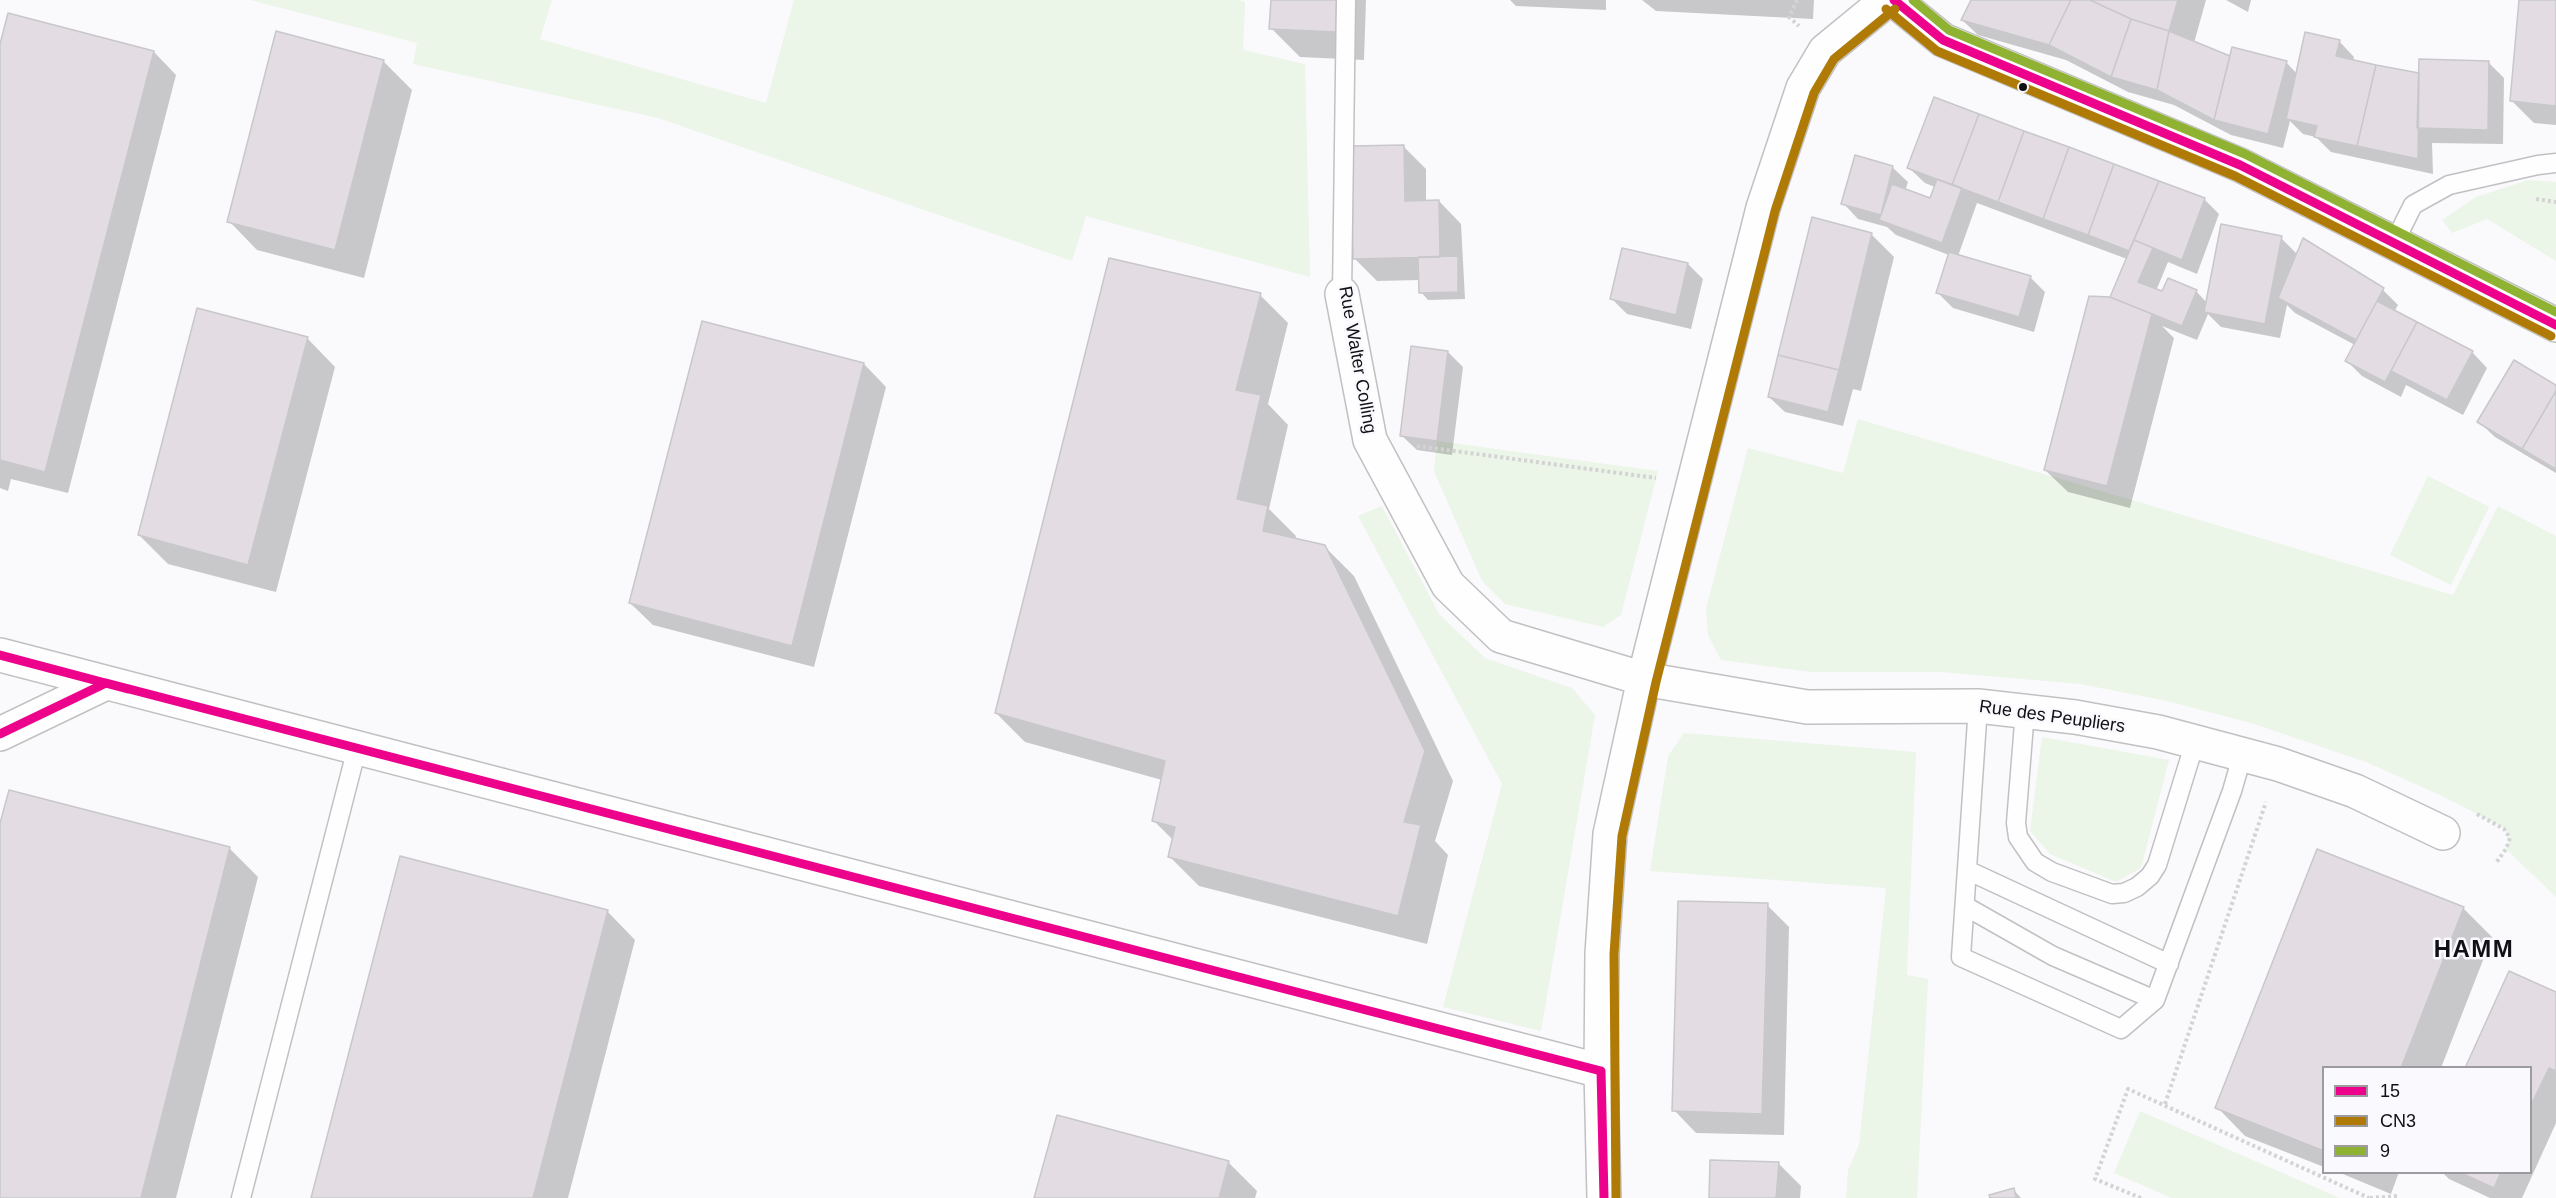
<!DOCTYPE html>
<html>
<head>
<meta charset="utf-8">
<style>
  body { margin:0 }
  #map { position:relative; width:2556px; height:1198px; overflow:hidden; background:#fafafd; font-family:Arial,sans-serif }
  canvas { display:block }
  .legend { position:absolute; left:2322px; top:1066px; width:210px; height:108px; box-sizing:border-box; background:#f9f9fe; border:2px solid #9c9ca0; margin:0; padding:8px 10px; list-style:none; font-size:18px; color:#111114 }
  .legend li { display:flex; align-items:center; gap:12px; height:30px }
  .legend b { width:30px; border:2px solid #9c9ca0 }
</style>
</head>
<body>
<div id="map">
<canvas width="2556" height="1198"></canvas>
<ul class="legend">
<li><b style="height:8px;background:#ed028c"></b>15</li>
<li><b style="height:8px;background:#af7b06"></b>CN3</li>
<li><b style="height:8px;background:#90b233"></b>9</li>
</ul>
</div>
<script>
const c = document.querySelector('canvas').getContext('2d');
c.lineJoin = 'round';
function paint(path, color) { c.fillStyle = color; c.fill(path, 'evenodd'); }
const shape = rows => new Path2D(rows.map(r => 'M' + r).join(''));
function strokePath(path, color, width, dash) { c.strokeStyle = color; c.lineWidth = width; c.lineCap = dash ? 'butt' : 'round'; c.setLineDash(dash || []); c.stroke(path); }
function write(font, color, halo, rows, align = 'center') {
  c.font = font + ' Arial,sans-serif'; c.lineWidth = 5; c.setLineDash([]); c.textBaseline = 'middle'; c.strokeStyle = halo; c.fillStyle = color; for (const [text, x, y, turn = 0] of rows) {
    c.save(); c.translate(x, y); c.rotate((+turn || 0) * Math.PI / 180); c.textAlign = isNaN(turn) ? turn : align; if (halo) c.strokeText(text, 0, 0); c.fillText(text, 0, 0); c.restore();
  }
}
const green = shape([
  [250,0,552,0,540,39,766,103,794,0,1239,0,1245,2,1243,50,1305,64,1310,277,1086,216,1072,261,658,118,413,64,417,43],
  [2528,180,2556,182,2556,261,2487,219,2452,233,2442,220,2476,197],
  [1858,419,2453,595,2498,506,2556,536,2556,897,2506,849,2510,838,2504,828,2440,795,2366,762,2251,723,2167,701,2080,684,1941,672,1811,672,1721,660,1708,635,1706,609,1748,448,1843,473],
  [1437,441,1658,471,1621,615,1603,627,1505,604,1482,581,1434,471],
  [2428,476,2489,507,2451,585,2390,555],
  [1382,506,1439,614,1485,658,1572,688,1595,715,1541,1031,1443,1007,1502,784,1358,516],
  [1684,733,1916,752,1907,975,1928,979,1917,1198,1846,1198,1848,1170,1859,1145,1886,888,1650,871,1668,756],
  [2042,737,2169,760,2141,868,2116,882,2050,854,2030,831],
  [2140,1111,2340,1198,2172,1198,2114,1173]
]);
const shadow = shape([
  [1272,0,1366,0,1364,60,1300,57,1271,28],
  [1510,0,1606,0,1606,10,1516,6],
  [1642,0,1814,0,1813,19,1656,11],
  [1972,0,2206,0,2194,43,2231,58,2286,62,2297,74,2339,41,2354,57,2353,61,2420,75,2488,62,2504,78,2503,144,2432,143,2433,174,2331,152,2316,137,2303,134,2290,121,2283,148,2231,135,2174,105,2128,92,2066,60,1978,35,1962,20],
  [2226,0,2251,0,2248,12],
  [2521,0,2556,0,2556,125,2534,123,2512,101],
  [0,50,154,52,176,75,68,493,11,479,8,491,0,488],
  [383,61,412,90,364,278,257,250,229,221],
  [1935,99,2204,199,2219,214,2197,274,2168,262,2156,291,2163,293,2196,291,2207,303,2281,238,2298,255,2383,290,2398,305,2394,312,2472,352,2487,368,2463,415,2406,385,2401,397,2362,376,2347,361,2355,345,2295,313,2287,305,2280,338,2221,327,2208,314,2197,340,2162,326,2174,338,2130,508,2068,492,2045,470,2116,301,2112,296,2127,259,1977,203,1958,256,2030,277,2045,292,2034,332,1953,308,1938,293,1949,255,1896,235,1887,227,1858,219,1843,203,1892,167,1908,182,1905,191,1931,200,1935,187,1925,183,1909,168],
  [1403,146,1426,169,1426,202,1439,201,1461,224,1465,299,1428,300,1421,292,1420,280,1377,281,1354,258],
  [1871,234,1894,257,1861,391,1853,389,1843,426,1785,412,1769,397],
  [1688,264,1703,279,1691,329,1627,314,1612,299],
  [1260,295,1288,323,1268,404,1288,425,1269,509,1296,536,1295,540,1325,547,1354,576,1453,781,1435,841,1448,855,1427,944,1199,886,1170,857,1174,841,1153,820,1162,780,1025,742,996,713],
  [307,338,335,367,276,592,168,564,139,535],
  [1448,352,1463,367,1452,455,1417,450,1401,435],
  [864,364,886,387,814,667,653,625,630,603],
  [2556,386,2556,473,2495,437,2479,422],
  [0,829,229,848,258,877,176,1198,0,1198],
  [1767,905,1789,927,1784,1135,1696,1133,1674,1110],
  [2463,908,2492,937,2441,1068,2324,1068,2324,1167,2245,1136,2217,1107],
  [607,911,635,940,568,1198,313,1198],
  [2556,994,2556,1123,2522,1198,2490,1198,2449,1179,2442,1172,2530,1172,2530,1068],
  [1228,1162,1257,1191,1255,1198,1035,1198],
  [1779,1164,1801,1186,1800,1198,1710,1198],
  [2338,1172,2399,1172,2391,1194],
  [2013,1189,2021,1198,1991,1198]
]);
const building = shape([
  [1271,0,1337,0,1336,32,1269,29,1271,0],
  [1971,0,2071,0,2049,45,1961,20,1971,0],
  [2071,0,2090,0,2131,19,2111,77,2049,45,2071,0],
  [2090,0,2178,0,2169,31,2131,19,2090,0],
  [2519,0,2556,0,2556,106,2510,101,2519,0],
  [8,13,154,51,45,472,0,460,0,44,8,13],
  [2131,19,2169,31,2157,90,2111,77,2131,19],
  [276,31,384,60,335,250,227,222,276,31],
  [2169,31,2230,56,2214,120,2157,90,2169,31],
  [2305,32,2340,40,2336,56,2376,65,2357,146,2314,137,2317,126,2286,119,2305,32],
  [2232,47,2287,61,2268,134,2214,120,2232,47],
  [2419,59,2489,61,2488,130,2417,128,2419,59],
  [2376,65,2419,73,2418,159,2357,146,2376,65],
  [1934,97,1979,114,1952,185,1907,168,1934,97],
  [1979,114,2024,131,1998,202,1952,185,1979,114],
  [2024,131,2069,147,2043,219,1998,202,2024,131],
  [1404,145,1405,201,1439,200,1440,257,1353,259,1350,146,1404,145],
  [2069,147,2114,164,2088,235,2043,219,2069,147],
  [1855,155,1893,166,1881,215,1841,204,1855,155],
  [2114,164,2159,181,2129,251,2088,235,2114,164],
  [1937,179,1962,188,1942,243,1879,220,1892,184,1930,198,1937,179],
  [2159,181,2205,198,2182,260,2134,240,2159,181],
  [1812,217,1872,233,1839,370,1778,355,1812,217],
  [2221,224,2282,236,2265,324,2204,312,2221,224],
  [2303,238,2384,288,2356,340,2278,298,2303,238],
  [2134,240,2153,248,2138,282,2162,291,2168,278,2197,290,2182,326,2110,297,2134,240],
  [1622,248,1688,263,1676,315,1610,299,1622,248],
  [1949,252,2031,276,2019,317,1936,293,1949,252],
  [1458,256,1458,292,1419,293,1418,257,1458,256],
  [1109,258,1261,293,1236,390,1261,395,1237,499,1268,506,1263,531,1325,545,1425,751,1404,822,1421,825,1398,916,1168,857,1175,827,1152,821,1165,761,995,713,1109,258],
  [2089,296,2110,297,2152,314,2107,486,2044,470,2089,296],
  [2377,301,2417,322,2385,382,2345,361,2377,301],
  [197,308,308,337,248,565,138,535,197,308],
  [702,321,864,363,792,646,629,603,702,321],
  [2417,322,2473,351,2447,400,2391,371,2417,322],
  [1411,346,1448,351,1437,441,1400,436,1411,346],
  [1778,355,1839,370,1828,412,1768,397,1778,355],
  [2514,360,2556,385,2556,391,2522,449,2477,422,2514,360],
  [2556,391,2556,469,2522,449,2556,391],
  [9,790,230,847,141,1198,0,1198,0,823,9,790],
  [2317,849,2464,907,2401,1068,2324,1068,2324,1151,2215,1108,2317,849],
  [400,856,608,910,533,1198,311,1198,400,856],
  [1678,901,1768,903,1762,1114,1672,1111,1678,901],
  [2509,971,2556,992,2556,1071,2549,1068,2530,1107,2530,1068,2465,1068,2509,971],
  [1057,1115,1229,1161,1219,1198,1034,1198,1057,1115],
  [1710,1160,1779,1162,1776,1198,1709,1198,1710,1160],
  [2459,1172,2501,1172,2494,1188,2459,1172],
  [2014,1188,2016,1198,1990,1198,1989,1195,2014,1188]
]);
const path = shape([
  [1797,0,1789,17,1799,26],
  [2536,199,2556,202],
  [1417,446,1656,478],
  [2477,814,2504,829,2510,838,2506,849,2496,863],
  [2165,1104,2266,802],
  [2141,1198,2095,1179,2128,1089,2369,1198],
  [2370,1198,2398,1196,2398,1198]
]);
const lane = shape([
  [2395,241,2413,205,2449,185,2538,165,2556,163],
  [1342,294,1346,0],
  [1978,706,1961,957,2121,1029,2155,1000,2232,791,2243,753],
  [2025,711,2016,823,2018,837,2035,862,2052,872,2112,894,2124,893,2137,887,2150,876,2157,865,2195,742],
  [1969,871,2169,964],
  [1965,906,2053,956,2155,1000],
  [241,1198,357,748]
]);
const street = shape([
  [1342,294,1370,440,1448,585,1501,636,1644,679,1807,707,1978,706,2075,717,2158,732,2278,764,2355,791,2443,833],
  [0,655,1601,1071],
  [0,734,106,683]
]);
const secondary = shape([
  [1894,0,1943,40,2240,165,2556,325],
  [1604,1198,1601,1071,1602,954,1610,834,1644,679,1763,208,1803,88,1825,51,1887,0]
]);
const bus1 = shape([
  [1894,0,1943,40,2240,165,2556,325],
  [0,655,128,689],
  [0,734,106,683,1601,1071],
  [1601,1071,1604,1198]
]);
const bus2 = shape([
  [1886,9,1937,51,2235,176,2551,336],
  [1616,1198,1614,954,1622,836,1656,682,1775,211,1814,93,1834,59,1895,9]
]);
const bus3 = shape([
  [1913,0,1949,30,2245,154,2556,312]
]);
const markers = [
  [2023,87,5,"#111114"]
];
const streetNames = [
  ["Rue Walter Colling",1357,360,80],
  ["Rue des Peupliers",2052,717,8]
];
const districtNames = [
  ["HAMM",2474,950]
];
paint(green, '#ebf5e8');
paint(shadow, '#0003');
paint(building, '#e3dde3');
strokePath(building, '#c8c7c9', 1.5);
strokePath(lane, '#c1c1c4', 21);
strokePath(street, '#c1c1c4', 36);
strokePath(secondary, '#c1c1c4', 36);
strokePath(path, '#d3d3d3', 4, [3, 3]);
strokePath(lane, '#fefeff', 18);
strokePath(street, '#fefeff', 33);
strokePath(secondary, '#fefeff', 33);
strokePath(bus1, '#ed028c', 9);
strokePath(bus2, '#af7b06', 9);
strokePath(bus3, '#90b233', 9);
for (const [x, y, r, color] of markers) { const dot = new Path2D(); dot.arc(x, y, r, 0, 2 * Math.PI); c.fillStyle = color; c.fill(dot); strokePath(dot, '#f9f9fe', 2); }
write('18px', '#111114', '#f9f9fe', streetNames);
c.letterSpacing = '1.5px';
write('bold 24px', '#111114', '#f9f9fe', districtNames);
c.letterSpacing = '0px';
</script>
</body>
</html>
